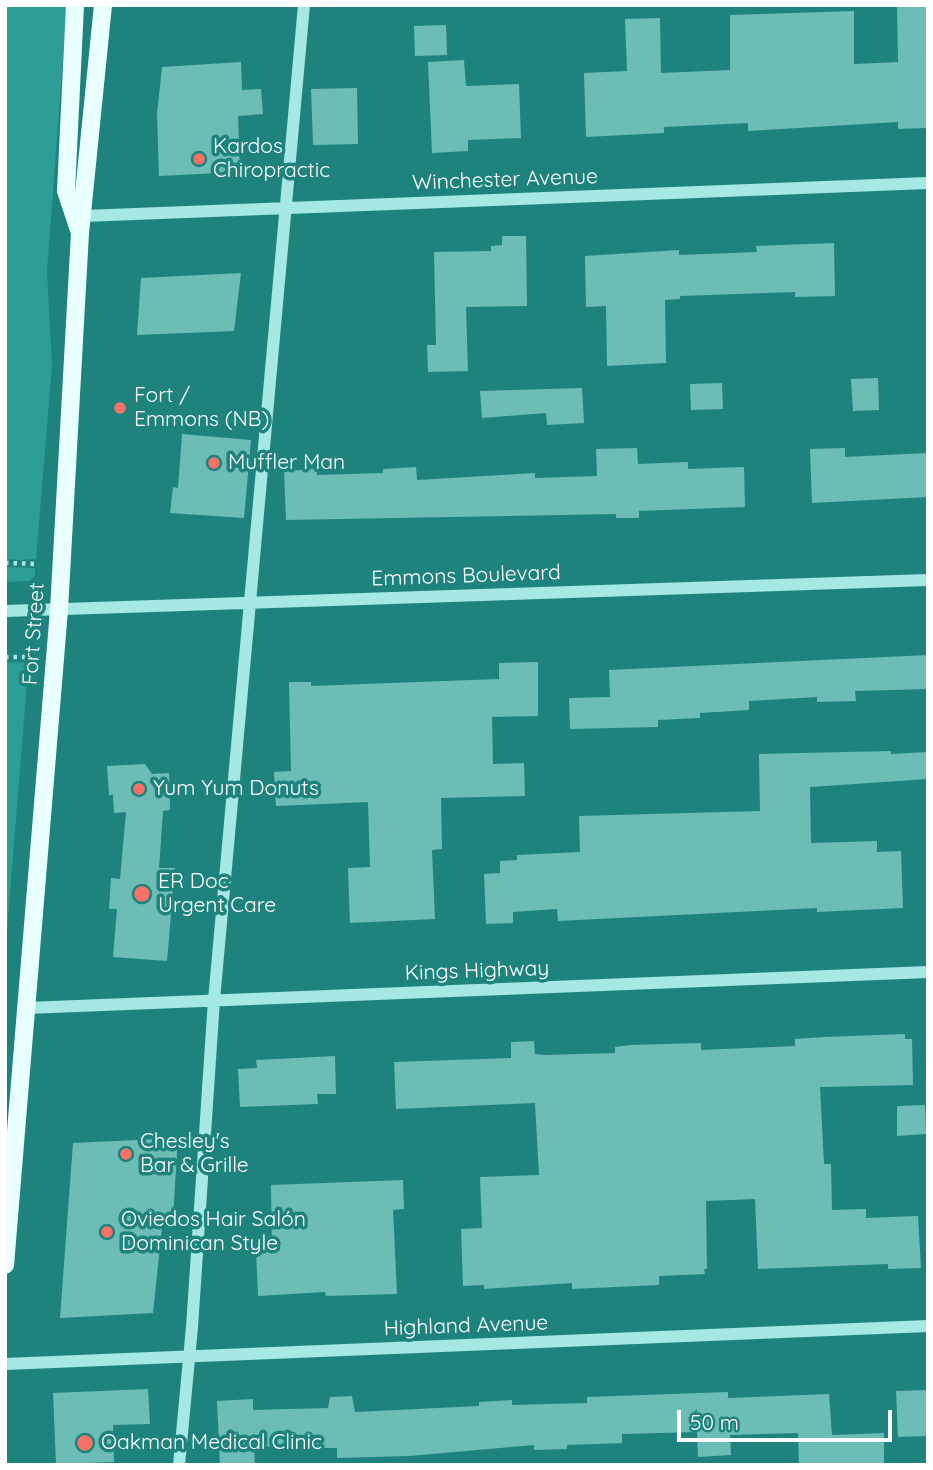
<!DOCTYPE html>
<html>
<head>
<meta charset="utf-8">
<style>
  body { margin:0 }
  #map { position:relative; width:933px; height:1470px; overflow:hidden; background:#1f837d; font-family:Quicksand,sans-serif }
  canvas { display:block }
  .frame { position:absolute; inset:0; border:7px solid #fff; pointer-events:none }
  .scale { position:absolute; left:677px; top:1410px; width:215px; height:32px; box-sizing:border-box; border:4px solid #fff; border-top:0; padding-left:9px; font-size:21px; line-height:24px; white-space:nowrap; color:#fff; -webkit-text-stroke:5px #1f837d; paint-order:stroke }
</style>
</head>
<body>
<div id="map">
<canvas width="933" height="1470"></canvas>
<div class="frame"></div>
<div class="scale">50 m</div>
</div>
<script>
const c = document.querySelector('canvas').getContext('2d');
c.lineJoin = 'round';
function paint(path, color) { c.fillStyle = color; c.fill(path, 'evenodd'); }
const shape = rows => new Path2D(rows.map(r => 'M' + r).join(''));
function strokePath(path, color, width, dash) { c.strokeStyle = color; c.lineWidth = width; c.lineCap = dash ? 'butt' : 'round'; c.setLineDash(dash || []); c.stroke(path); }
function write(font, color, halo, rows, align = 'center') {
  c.font = font + ' Quicksand,sans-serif'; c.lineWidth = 7; c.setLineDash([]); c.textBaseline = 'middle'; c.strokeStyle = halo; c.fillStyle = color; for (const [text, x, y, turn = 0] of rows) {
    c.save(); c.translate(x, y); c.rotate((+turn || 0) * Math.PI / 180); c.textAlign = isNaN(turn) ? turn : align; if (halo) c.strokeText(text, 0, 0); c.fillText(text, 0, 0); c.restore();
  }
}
const green = shape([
  [5,5,67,5,47,271,52,366,36,559,21,560,5,559],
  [5,567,35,568,35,576,29,581,5,582],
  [5,662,26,663,28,670,5,955]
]);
const building = shape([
  [928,5,927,128,898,129,898,122,748,131,748,123,664,127,664,133,586,137,584,73,627,71,625,19,660,18,661,73,730,70,730,15,854,11,854,64,898,62,897,6],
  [446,25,447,55,415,56,414,26],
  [464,60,466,86,519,84,521,138,468,140,468,151,432,153,428,62],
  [241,62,242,90,261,89,263,114,238,116,240,172,159,176,157,114,162,67],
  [357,88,358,144,313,145,311,89],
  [502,236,526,236,527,306,466,307,468,371,428,372,427,345,436,345,434,252,491,251,491,246,502,245],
  [834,243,835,296,795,297,795,292,680,296,680,299,665,300,666,363,607,366,606,306,586,307,585,256,679,250,679,255,757,252,756,246],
  [241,273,234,331,137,335,141,278],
  [878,378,879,410,853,411,851,379],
  [722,383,723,409,691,410,690,384],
  [582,388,584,423,547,425,546,413,482,418,480,391],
  [182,434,251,440,244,518,170,513,173,487,178,488],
  [637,448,638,464,688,462,688,469,744,467,745,507,639,511,639,518,616,518,616,514,286,520,284,471,317,469,317,475,383,473,383,469,416,467,417,480,535,473,535,478,597,476,596,449],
  [845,448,845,457,928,453,928,497,812,503,810,449],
  [928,655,928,689,855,691,856,701,817,702,817,697,749,701,749,710,700,713,700,718,658,720,658,727,570,729,569,698,610,697,609,670],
  [538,662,538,716,492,717,493,764,524,763,525,796,441,798,442,849,432,850,435,919,350,923,348,868,370,867,368,802,276,806,274,772,291,771,289,682,311,682,311,686,499,679,499,663],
  [891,751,891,754,928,752,928,779,810,787,811,843,877,841,877,852,901,851,903,908,817,912,817,908,558,921,557,909,513,912,513,923,486,924,484,874,500,873,500,861,517,860,517,855,580,852,579,816,760,811,759,754],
  [145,764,152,774,169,773,170,810,163,811,159,868,175,868,167,961,113,957,117,909,109,909,111,878,120,879,126,812,114,813,113,795,109,795,107,766],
  [905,1034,905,1039,912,1039,913,1085,820,1087,824,1164,831,1164,832,1210,866,1209,866,1218,918,1216,921,1268,888,1269,888,1264,758,1269,755,1199,706,1201,707,1269,704,1269,705,1274,659,1276,659,1285,572,1289,572,1283,484,1289,484,1285,463,1286,461,1229,482,1228,480,1177,539,1175,535,1103,396,1109,394,1062,511,1058,511,1042,534,1041,535,1054,545,1055,615,1053,615,1047,630,1045,701,1043,701,1050,795,1046,795,1039,824,1037],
  [335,1056,336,1094,317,1094,318,1104,240,1107,238,1069,257,1068,256,1060],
  [925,1105,926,1134,897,1136,897,1106],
  [178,1138,173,1217,163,1218,153,1313,60,1318,73,1143],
  [403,1180,404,1209,393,1210,397,1294,326,1296,325,1292,258,1296,256,1250,272,1249,271,1185],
  [148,1389,150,1424,113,1425,114,1462,56,1464,53,1393],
  [928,1390,928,1436,898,1437,896,1391],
  [728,1392,728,1398,829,1394,832,1435,884,1433,884,1465,799,1465,798,1433,730,1435,731,1455,698,1457,697,1432,622,1434,622,1443,567,1445,567,1449,534,1450,534,1445,409,1456,337,1458,337,1448,323,1448,323,1445,254,1447,255,1465,220,1465,217,1401,253,1399,253,1410,328,1408,330,1397,352,1396,355,1412,479,1406,479,1402,512,1400,512,1405,587,1403,587,1397]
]);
const path = shape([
  [5,563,38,564],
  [5,657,26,657]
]);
const minor = shape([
  [84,216,928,183],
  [5,611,928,580],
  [27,1008,928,972],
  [5,1364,928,1326],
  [179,1465,192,1327,214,1000,304,5]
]);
const major = shape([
  [75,5,66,191,79,230],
  [5,1265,59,610,80,233,103,5]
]);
const markers = [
  [199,159,7,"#f77266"],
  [120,408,7,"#f77266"],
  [214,463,7,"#f77266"],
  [139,789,7,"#f77266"],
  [142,894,9,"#f77266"],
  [126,1154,7,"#f77266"],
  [107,1232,7,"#f77266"],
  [85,1443,9,"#f77266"]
];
const poiNames = [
  ["Kardos",213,147],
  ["Chiropractic",213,171],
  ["Fort /",134,396],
  ["Emmons (NB)",134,420],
  ["Muffler Man",228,463],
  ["Yum Yum Donuts",153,789],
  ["ER Doc",158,882],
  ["Urgent Care",158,906],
  ["Chesley's",140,1142],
  ["Bar & Grille",140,1166],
  ["Oviedos Hair Salón",121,1220],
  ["Dominican Style",121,1244],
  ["Oakman Medical Clinic",101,1443]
];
const streetNames = [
  ["Winchester Avenue",505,180,-2],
  ["Emmons Boulevard",466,576,-2],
  ["Fort Street",34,634,-86],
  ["Kings Highway",477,971,-2],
  ["Highland Avenue",466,1326,-2]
];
paint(green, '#2c9e95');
paint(building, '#6dbdb7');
strokePath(path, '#a6e9e4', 4.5, [3.5, 5]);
strokePath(minor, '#a6e9e4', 12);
strokePath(major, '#e9fefe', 18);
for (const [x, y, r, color] of markers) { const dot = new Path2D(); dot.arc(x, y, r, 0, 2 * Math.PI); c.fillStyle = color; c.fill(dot); strokePath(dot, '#1f837d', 2.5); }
write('21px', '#fff', '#1f837d', poiNames, 'left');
write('21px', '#fff', '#1f837d', streetNames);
</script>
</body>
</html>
